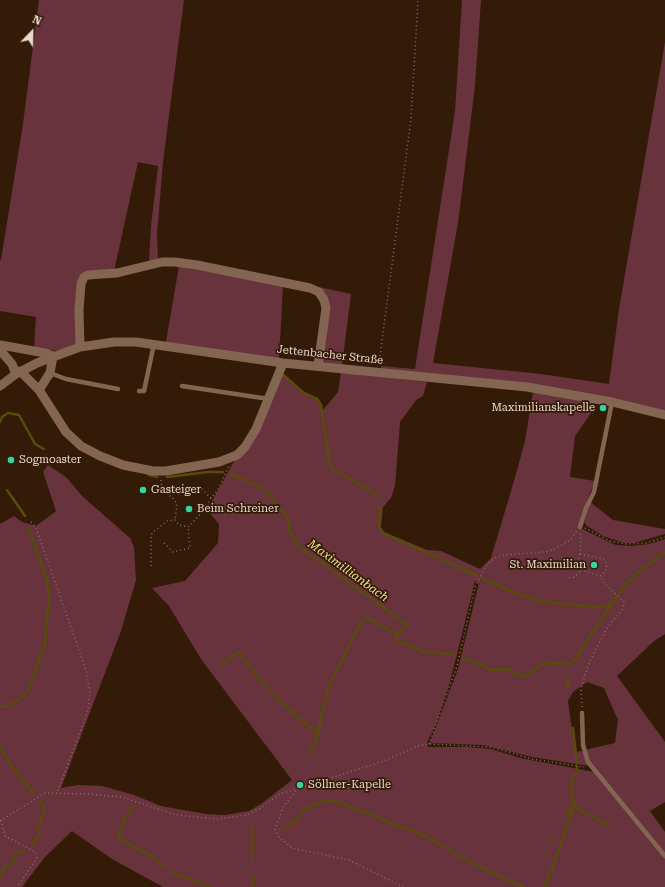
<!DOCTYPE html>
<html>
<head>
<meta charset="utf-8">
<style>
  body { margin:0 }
  #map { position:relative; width:665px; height:887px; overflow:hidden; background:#341b08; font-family:"Roboto Serif",serif }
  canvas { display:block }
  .north { position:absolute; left:12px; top:12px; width:40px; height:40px; -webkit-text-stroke:3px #341b08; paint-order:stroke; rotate:23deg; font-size:11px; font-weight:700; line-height:16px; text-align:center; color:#ead9cd }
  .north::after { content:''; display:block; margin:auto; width:14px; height:18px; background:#ead9cd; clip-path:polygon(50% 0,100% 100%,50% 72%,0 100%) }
</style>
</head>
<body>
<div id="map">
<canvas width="665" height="887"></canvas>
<div class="north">N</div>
</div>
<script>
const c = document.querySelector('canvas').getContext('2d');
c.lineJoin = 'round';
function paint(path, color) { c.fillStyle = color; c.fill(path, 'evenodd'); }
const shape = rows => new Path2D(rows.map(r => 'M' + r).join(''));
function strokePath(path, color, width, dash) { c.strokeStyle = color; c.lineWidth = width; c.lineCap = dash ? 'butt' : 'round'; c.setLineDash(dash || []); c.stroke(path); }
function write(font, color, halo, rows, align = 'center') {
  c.font = font + ' "Roboto Serif",serif'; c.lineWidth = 3.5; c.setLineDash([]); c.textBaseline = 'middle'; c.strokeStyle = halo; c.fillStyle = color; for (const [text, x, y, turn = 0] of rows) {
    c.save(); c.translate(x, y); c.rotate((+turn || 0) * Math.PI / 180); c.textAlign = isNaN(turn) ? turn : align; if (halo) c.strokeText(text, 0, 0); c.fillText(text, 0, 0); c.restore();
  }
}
const green = shape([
  [39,0,184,0,163,162,157,234,158,261,149,260,151,226,158,166,138,162,114,271,84,274,77,343,60,351,34,349,36,317,0,311,0,260,1,260,23,124],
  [462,0,481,0,475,86,458,223,433,363,541,374,609,384,619,309,665,42,665,411,381,370,381,366,415,369,455,111],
  [179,266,283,286,279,360,166,342],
  [314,286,351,294,342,365,322,363,329,309],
  [341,372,427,382,423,396,416,400,400,422,395,486,391,498,383,507,381,527,384,532,427,550,441,551,480,569,491,558,514,481,525,441,533,392,594,402,591,413,575,436,570,477,595,481,581,516,579,526,584,530,616,545,632,546,649,544,665,539,665,634,654,641,617,676,665,742,665,802,650,811,665,832,665,853,590,762,585,750,615,743,618,720,604,688,587,682,573,692,568,701,575,752,582,751,590,766,532,757,484,745,430,743,458,669,479,583,475,581,450,682,436,724,427,742,428,747,468,747,491,749,520,758,594,772,665,858,665,887,163,887,112,859,72,831,45,857,22,887,0,887,0,524,14,516,22,522,36,526,56,511,43,472,48,465,67,478,82,496,130,538,134,547,136,580,121,631,61,788,78,785,102,786,134,795,161,806,206,814,225,815,249,811,261,804,292,780,201,659,169,606,152,588,185,581,218,543,219,524,207,510,283,373,304,392,318,399,323,410,338,392],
  [590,502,613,520,665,529,665,534,634,543,625,543,603,536,587,526,584,522]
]);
const stream = shape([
  [283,375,304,393,317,399,321,405,329,461,332,469,379,496],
  [0,422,2,417,8,413,19,415,35,444,44,449],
  [231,474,258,486,268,493,288,519,290,532,301,549,318,560,406,624,405,628,397,634,397,640,426,653,436,652,455,655],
  [149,475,157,477],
  [167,477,208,472,223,472],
  [7,490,25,516],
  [380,506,379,528,383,533,423,551],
  [425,552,476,575],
  [483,579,514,592,539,601,593,607,604,607,611,603],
  [618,595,626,584,643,568,665,552],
  [463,658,493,670,509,669,515,675,520,675,526,676,540,665,552,663,569,664,573,662,617,596],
  [222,664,239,652,256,675,284,705,318,734],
  [568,677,568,686],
  [0,707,8,706,18,700,28,691,45,645,49,595,47,579,28,528],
  [573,728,577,764],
  [0,747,8,761,34,794],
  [309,754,318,735,322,712,330,684,362,620,366,618,371,620,397,634],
  [134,806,126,816,118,836,125,842,155,858,165,867],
  [566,813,574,805,579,810,610,826],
  [252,828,252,859],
  [285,828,295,821,306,808,328,800,338,802,428,837,468,861,523,887],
  [551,841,552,838],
  [33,844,39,835,38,827,45,807,40,801],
  [545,856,546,854],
  [173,873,210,887],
  [0,876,6,866,14,862,16,853,24,851],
  [252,887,254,881,253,876],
  [545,887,570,819,574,805,571,784,577,772,577,767]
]);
const path = shape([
  [379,364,411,119,418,0],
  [161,480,162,491,172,497,177,504,175,520],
  [199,486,211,498,217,491,229,466],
  [31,522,36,528,86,670,90,693,88,711,57,793],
  [585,528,610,541,627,544,646,543,665,537],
  [164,543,173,552,190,548,188,527],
  [580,554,604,559,607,565,605,572,600,576,582,570,579,564,579,559,581,545,580,533],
  [151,566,151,539,152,533,167,521,175,520,179,525,188,527,199,516,211,498],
  [569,578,574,577,582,570],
  [582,707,581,688,590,661,607,628,622,610,624,602,605,584,600,576],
  [429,744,457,666,475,587,486,566,495,558,502,555,544,552,553,550,570,540,577,531],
  [296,791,283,807,275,829,279,837,292,848,349,860,403,887],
  [1,820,5,836,35,852,37,858,17,887],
  [0,821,45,793,88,794,121,797,177,815,217,819,247,815,259,809,280,794,384,761,418,746,429,744,491,747,532,759,584,767]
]);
const service = shape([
  [50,373,66,379,118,389],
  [182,386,269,399],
  [139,391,144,391,154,344],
  [580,527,586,508,594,492,612,402],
  [582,713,583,745,588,762,665,856]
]);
const minor = shape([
  [0,345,45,353,53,356,50,373,39,390],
  [80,347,79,310,81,284,84,277,88,275,117,273,162,262,175,262,197,265,310,288,319,292,324,300,326,308,318,366],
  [0,350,12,364,16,374],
  [20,371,39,390,66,432,81,446,100,456,123,465,153,471,166,471,219,462,237,455,245,447,256,429,283,363],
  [0,386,16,374,37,363,80,347,114,342,136,342,283,363,527,387,612,402,665,415]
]);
const markers = [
  [603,408,4,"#34d4a8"],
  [11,460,4,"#34d4a8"],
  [143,490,4,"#34d4a8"],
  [189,509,4,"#34d4a8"],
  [594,565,4,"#34d4a8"],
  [300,785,4,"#34d4a8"]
];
const streetNames = [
  ["Jettenbacher Straße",330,355,6]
];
const poiNames = [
  ["Maximilianskapelle",595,408,"right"],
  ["Sogmoaster",19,460],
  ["Gasteiger",151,490],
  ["Beim Schreiner",197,509],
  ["St. Maximilian",586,565,"right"],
  ["Söllner-Kapelle",308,785]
];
const waterNames = [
  ["Maximillianbach",348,571,36]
];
paint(green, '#68333d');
strokePath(stream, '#574d0b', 2.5);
strokePath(path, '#867161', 1.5, [1, 3]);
strokePath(service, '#836551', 4.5);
strokePath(minor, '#836551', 9);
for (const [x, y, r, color] of markers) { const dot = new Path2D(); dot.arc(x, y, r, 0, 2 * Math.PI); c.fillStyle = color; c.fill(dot); strokePath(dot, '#341b08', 1.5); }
write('11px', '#ead9cd', '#341b08', streetNames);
write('11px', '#ead9cd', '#341b08', poiNames, 'left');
write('italic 12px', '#f1e38a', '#341b08', waterNames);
</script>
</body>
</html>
